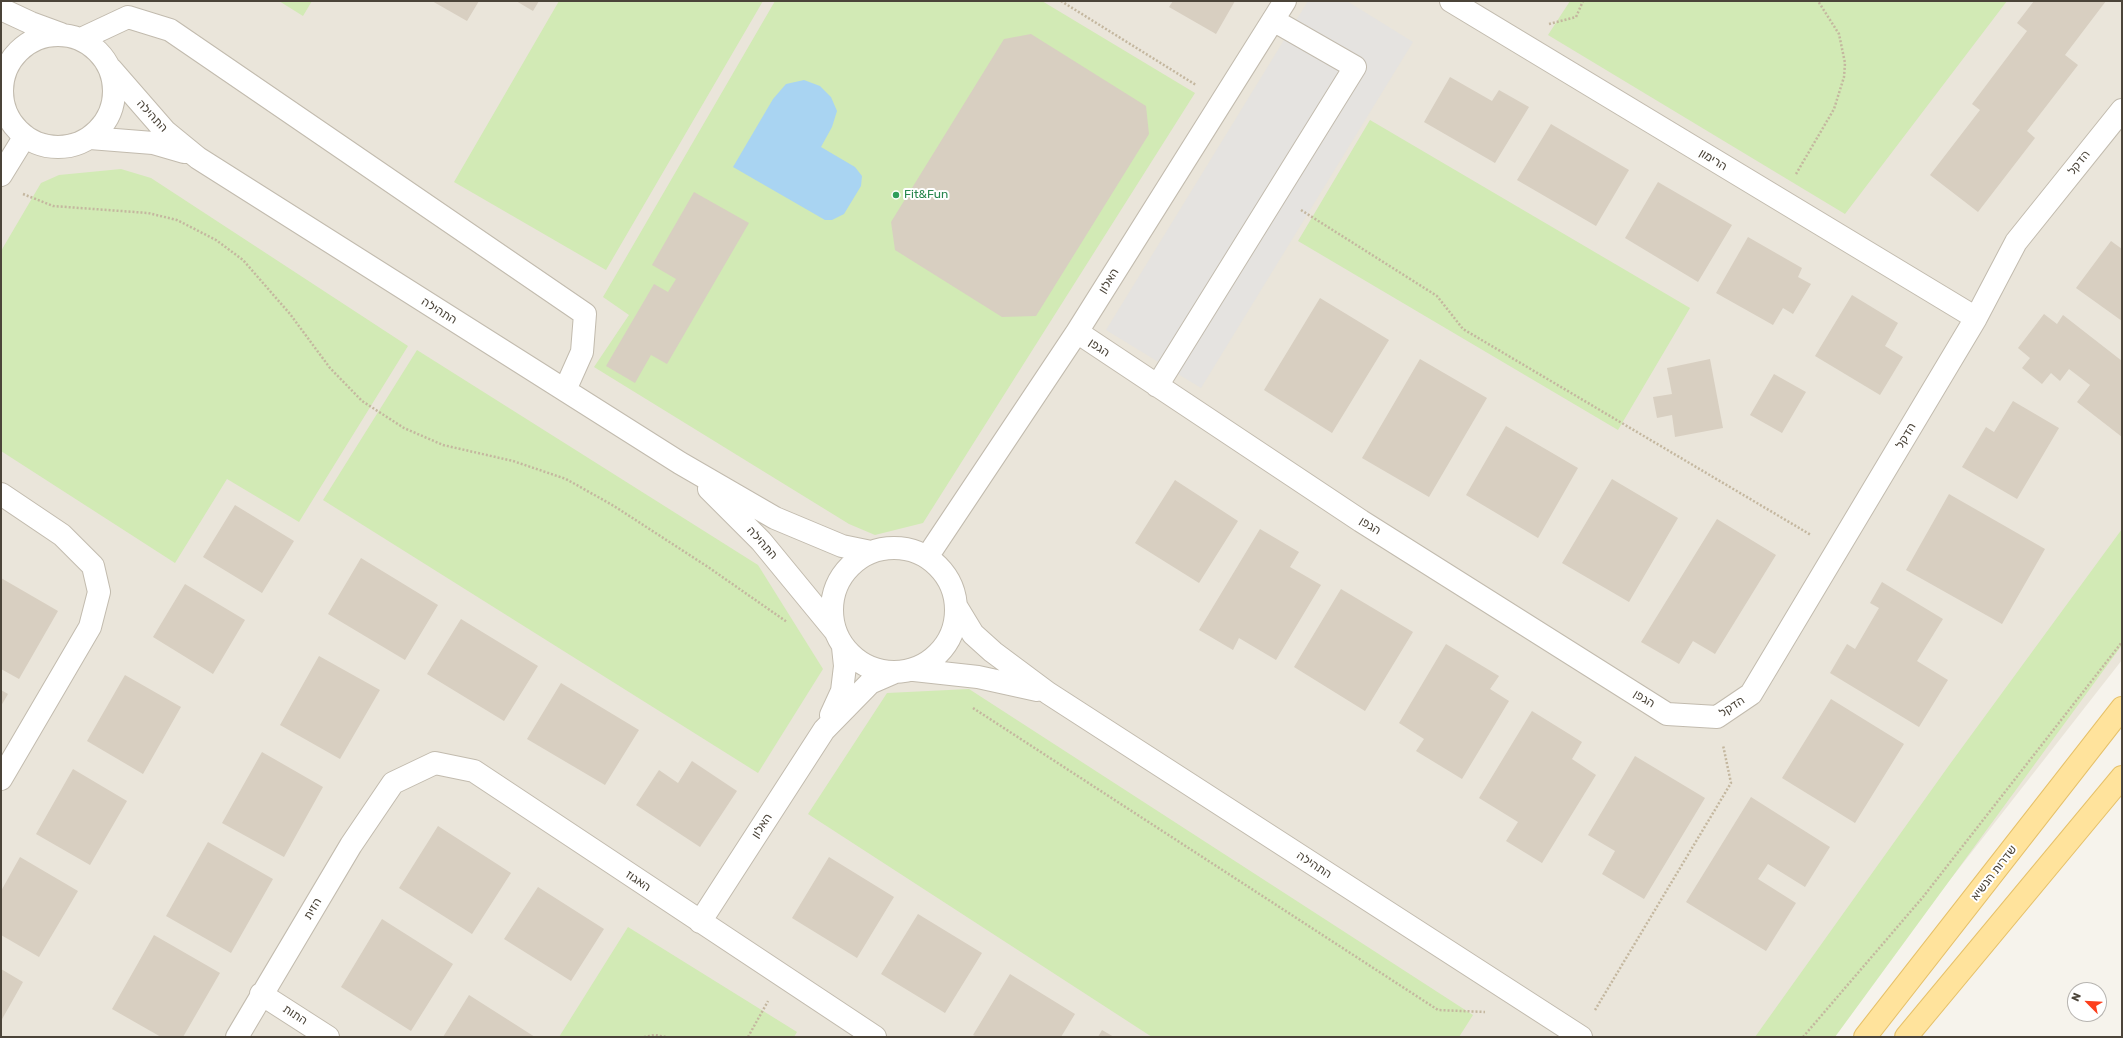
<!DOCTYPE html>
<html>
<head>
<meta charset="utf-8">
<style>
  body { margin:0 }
  #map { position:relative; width:2123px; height:1038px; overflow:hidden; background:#f6f3ec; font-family:Rubik,sans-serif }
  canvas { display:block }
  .frame { position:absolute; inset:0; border:2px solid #4b4439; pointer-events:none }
  .north { position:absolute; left:2067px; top:982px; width:40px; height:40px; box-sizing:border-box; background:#fff; border:1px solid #b7b4b0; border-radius:50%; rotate:294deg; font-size:11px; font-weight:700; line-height:16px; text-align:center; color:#4b4439 }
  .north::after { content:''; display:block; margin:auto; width:14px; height:18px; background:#fc3f1d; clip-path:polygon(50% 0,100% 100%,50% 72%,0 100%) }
</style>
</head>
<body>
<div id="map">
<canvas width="2123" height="1038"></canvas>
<div class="frame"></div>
<div class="north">N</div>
</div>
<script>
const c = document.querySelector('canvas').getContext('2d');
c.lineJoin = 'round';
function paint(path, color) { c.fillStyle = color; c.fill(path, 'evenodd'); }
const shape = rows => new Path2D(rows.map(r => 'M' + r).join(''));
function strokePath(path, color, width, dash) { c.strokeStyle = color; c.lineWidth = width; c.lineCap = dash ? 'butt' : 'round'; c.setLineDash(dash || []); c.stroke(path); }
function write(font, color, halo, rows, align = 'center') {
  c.font = font + ' Rubik,Heebo,sans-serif'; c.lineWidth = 4; c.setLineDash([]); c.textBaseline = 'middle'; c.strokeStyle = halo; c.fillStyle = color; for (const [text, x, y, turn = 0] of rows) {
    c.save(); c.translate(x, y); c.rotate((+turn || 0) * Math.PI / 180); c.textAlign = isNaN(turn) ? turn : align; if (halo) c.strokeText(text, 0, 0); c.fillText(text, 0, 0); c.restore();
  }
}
const residential = shape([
  [1,1,2122,1,2122,660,1827,1037,1,1037]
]);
const green = shape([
  [279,1,312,1,303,16],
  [559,1,763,1,606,270,454,182],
  [775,1,1042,1,1195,93,923,523,875,535,849,524,594,367,629,315,603,297],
  [1570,1,2007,1,1845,214,1548,35],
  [1370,120,1690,308,1618,430,1298,241],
  [121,169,151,178,408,346,299,522,227,479,175,563,1,451,1,251,41,183,59,175],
  [417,350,758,565,823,669,758,773,323,500],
  [2122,529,2122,645,1835,1037,1755,1037,1950,764],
  [969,689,1473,1015,1459,1037,1152,1037,808,814,887,693],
  [628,927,797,1032,794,1037,559,1037]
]);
const parking = shape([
  [1308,1,1347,1,1413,42,1201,388,1106,330]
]);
const water = shape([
  [804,80,820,86,831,97,837,111,832,127,821,147,855,167,862,176,861,186,844,214,832,220,825,220,733,167,773,99,786,84]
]);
const building = shape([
  [432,1,479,1,467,21],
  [516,1,539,1,533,11],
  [1173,1,1235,1,1216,34,1169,7],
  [2034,1,2106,1,2065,55,2078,65,2027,131,2035,138,1978,212,1930,175,1980,110,1972,104,2027,31,2017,23],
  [1031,34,1146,106,1149,134,1036,316,1002,317,895,250,891,222,1004,39],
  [1450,77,1492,101,1499,90,1529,107,1495,163,1424,122],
  [1551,124,1629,170,1596,226,1517,180],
  [1658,182,1732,225,1698,282,1625,238],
  [694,192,749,223,667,364,651,355,635,383,606,366,654,284,668,292,676,279,652,265],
  [1748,237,1802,268,1798,277,1811,284,1793,314,1783,308,1773,325,1716,293],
  [2111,241,2122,249,2122,321,2076,288],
  [1852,295,1898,323,1885,346,1903,357,1880,395,1815,356],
  [1320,298,1389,340,1332,433,1264,390],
  [2044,314,2057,324,2063,315,2122,361,2122,437,2077,402,2090,385,2069,369,2060,381,2051,373,2042,384,2022,368,2030,358,2018,348],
  [1420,359,1487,398,1429,497,1362,458],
  [1710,359,1723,428,1675,437,1672,415,1657,418,1653,397,1672,394,1667,368],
  [1774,374,1806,392,1782,433,1750,415],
  [2013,401,2059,428,2017,499,1962,467,1986,427,1994,432],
  [1506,426,1578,468,1538,538,1466,495],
  [1612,479,1678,518,1629,602,1562,563],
  [1175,480,1238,521,1199,583,1135,543],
  [1949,494,2045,549,2002,624,1906,570],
  [235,505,294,541,262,593,203,557],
  [1717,519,1776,555,1715,654,1693,641,1679,664,1641,642],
  [1260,529,1299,552,1290,567,1321,585,1276,660,1239,638,1233,650,1199,630],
  [361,558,438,605,405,660,328,614],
  [1,578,58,611,19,679,1,669],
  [1882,582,1943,619,1917,661,1948,680,1919,727,1830,673,1847,644,1855,649,1879,608,1870,603],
  [185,584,245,620,213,674,153,637],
  [1341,589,1413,632,1365,711,1294,667],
  [461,619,538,666,504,721,427,674],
  [1446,644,1499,676,1490,689,1509,701,1462,779,1416,751,1424,739,1399,723],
  [319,656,380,690,340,759,280,725],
  [125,675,181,707,143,774,87,741],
  [561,683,639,730,605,785,527,739],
  [1,690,8,694,1,706],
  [1831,699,1904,744,1855,823,1782,778],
  [1532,711,1582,742,1572,759,1596,775,1542,863,1506,841,1518,822,1479,798],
  [262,752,323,787,284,857,222,823],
  [1635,756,1705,798,1644,899,1602,874,1615,851,1588,835],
  [692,761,737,791,700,847,636,805,659,770,678,783],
  [73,769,127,801,90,865,36,834],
  [1751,797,1830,847,1805,887,1768,864,1758,879,1796,903,1766,951,1686,902],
  [438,826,511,873,472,934,399,888],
  [208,842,273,879,231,953,166,916],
  [20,857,78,891,39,957,1,935,1,891],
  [829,857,894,897,857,958,792,918],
  [538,887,604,929,571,981,504,939],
  [918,914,982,953,945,1013,881,974],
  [382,919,453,964,411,1031,341,987],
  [154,935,220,973,183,1037,161,1037,112,1009],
  [1,969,23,982,1,1021],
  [1010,974,1075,1014,1061,1037,977,1037,973,1035],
  [469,995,535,1037,443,1037],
  [1102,1030,1114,1037,1098,1037]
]);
const path = shape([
  [1061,1,1196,85],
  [1549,24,1576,17,1583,1],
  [1796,174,1834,109,1844,77,1845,63,1839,34,1818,1],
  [23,194,53,206,148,213,177,220,216,240,243,260,290,314,330,368,362,401,404,428,443,445,513,461,566,479,614,506,708,567,787,622],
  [1301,210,1437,296,1463,329,1811,535],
  [973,708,1438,1010,1485,1012],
  [1595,1010,1731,783,1723,745],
  [644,1037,655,1035,666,1037],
  [748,1037,768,1001],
  [1803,1037,1923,897,2122,642]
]);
const minor = shape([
  [1451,1,1976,318],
  [1,9,31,23,61,34],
  '2 91a56 56 0 1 1 112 0a56 56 0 1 1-112 0Z',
  [81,39,128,17,170,30,585,314,582,352,565,390],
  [111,69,165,131,198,158,680,463,775,518,842,546,871,552],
  [90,138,153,143,184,152],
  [1,175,25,136],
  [1077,332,1361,521,1667,714,1717,717,1751,694,1976,318,2016,242,2122,110],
  [1157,386,1355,67,1273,20],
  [709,489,761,541,835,631],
  [1,494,62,535,93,566,99,592,90,627,1,779],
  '832 610a62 62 0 1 1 124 0a62 62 0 1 1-124 0Z',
  [927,557,1077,332,1285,1],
  [956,606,973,634,993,652,1048,693,1581,1037],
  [914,670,978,677,1037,690],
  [831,715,842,691,845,666,843,647],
  [700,922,824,730,870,683,893,673],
  [261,994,328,1037],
  [237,1037,351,845,393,783,435,763,474,771,875,1037]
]);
const major = shape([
  [1865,1037,2122,708],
  [1906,1037,2122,777]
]);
const markers = [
  [896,195,4,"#2e9e5b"]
];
const streetNames = [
  ["התהילה",152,116,47],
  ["הרימון",1713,160,31],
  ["הדקל",2079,163,-51],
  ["האלון",1109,281,-58],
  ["התהילה",439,311,32],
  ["הגפן",1099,348,34],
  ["הדקל",1906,436,-59],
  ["הגפן",1370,526,32],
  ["התהילה",762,543,48],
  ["הגפן",1644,699,32],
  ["הדקל",1732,707,-33],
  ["האלון",762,826,-57],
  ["התהילה",1314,865,33],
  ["שדרות הנשיא",1994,873,-52],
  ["האגוז",638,881,34],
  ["הזית",313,909,-59],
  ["התות",295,1015,33]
];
const leisureNames = [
  ["Fit&Fun",904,195]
];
paint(residential, '#eae5da');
paint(green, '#d2eab5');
paint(parking, '#e5e3e0');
paint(water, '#a9d4f2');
paint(building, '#d8cfc1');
strokePath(minor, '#c2bbae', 24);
strokePath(major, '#e6c16a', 24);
strokePath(path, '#c4b79f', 2.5, [2, 2]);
strokePath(minor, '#fff', 22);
strokePath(major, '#ffe39c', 22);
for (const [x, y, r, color] of markers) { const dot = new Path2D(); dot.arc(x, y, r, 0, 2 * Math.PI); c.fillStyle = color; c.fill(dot); strokePath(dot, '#fff', 1.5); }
write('12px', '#4b4439', '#fff', streetNames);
write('12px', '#27864d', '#fff', leisureNames, 'left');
</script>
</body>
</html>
